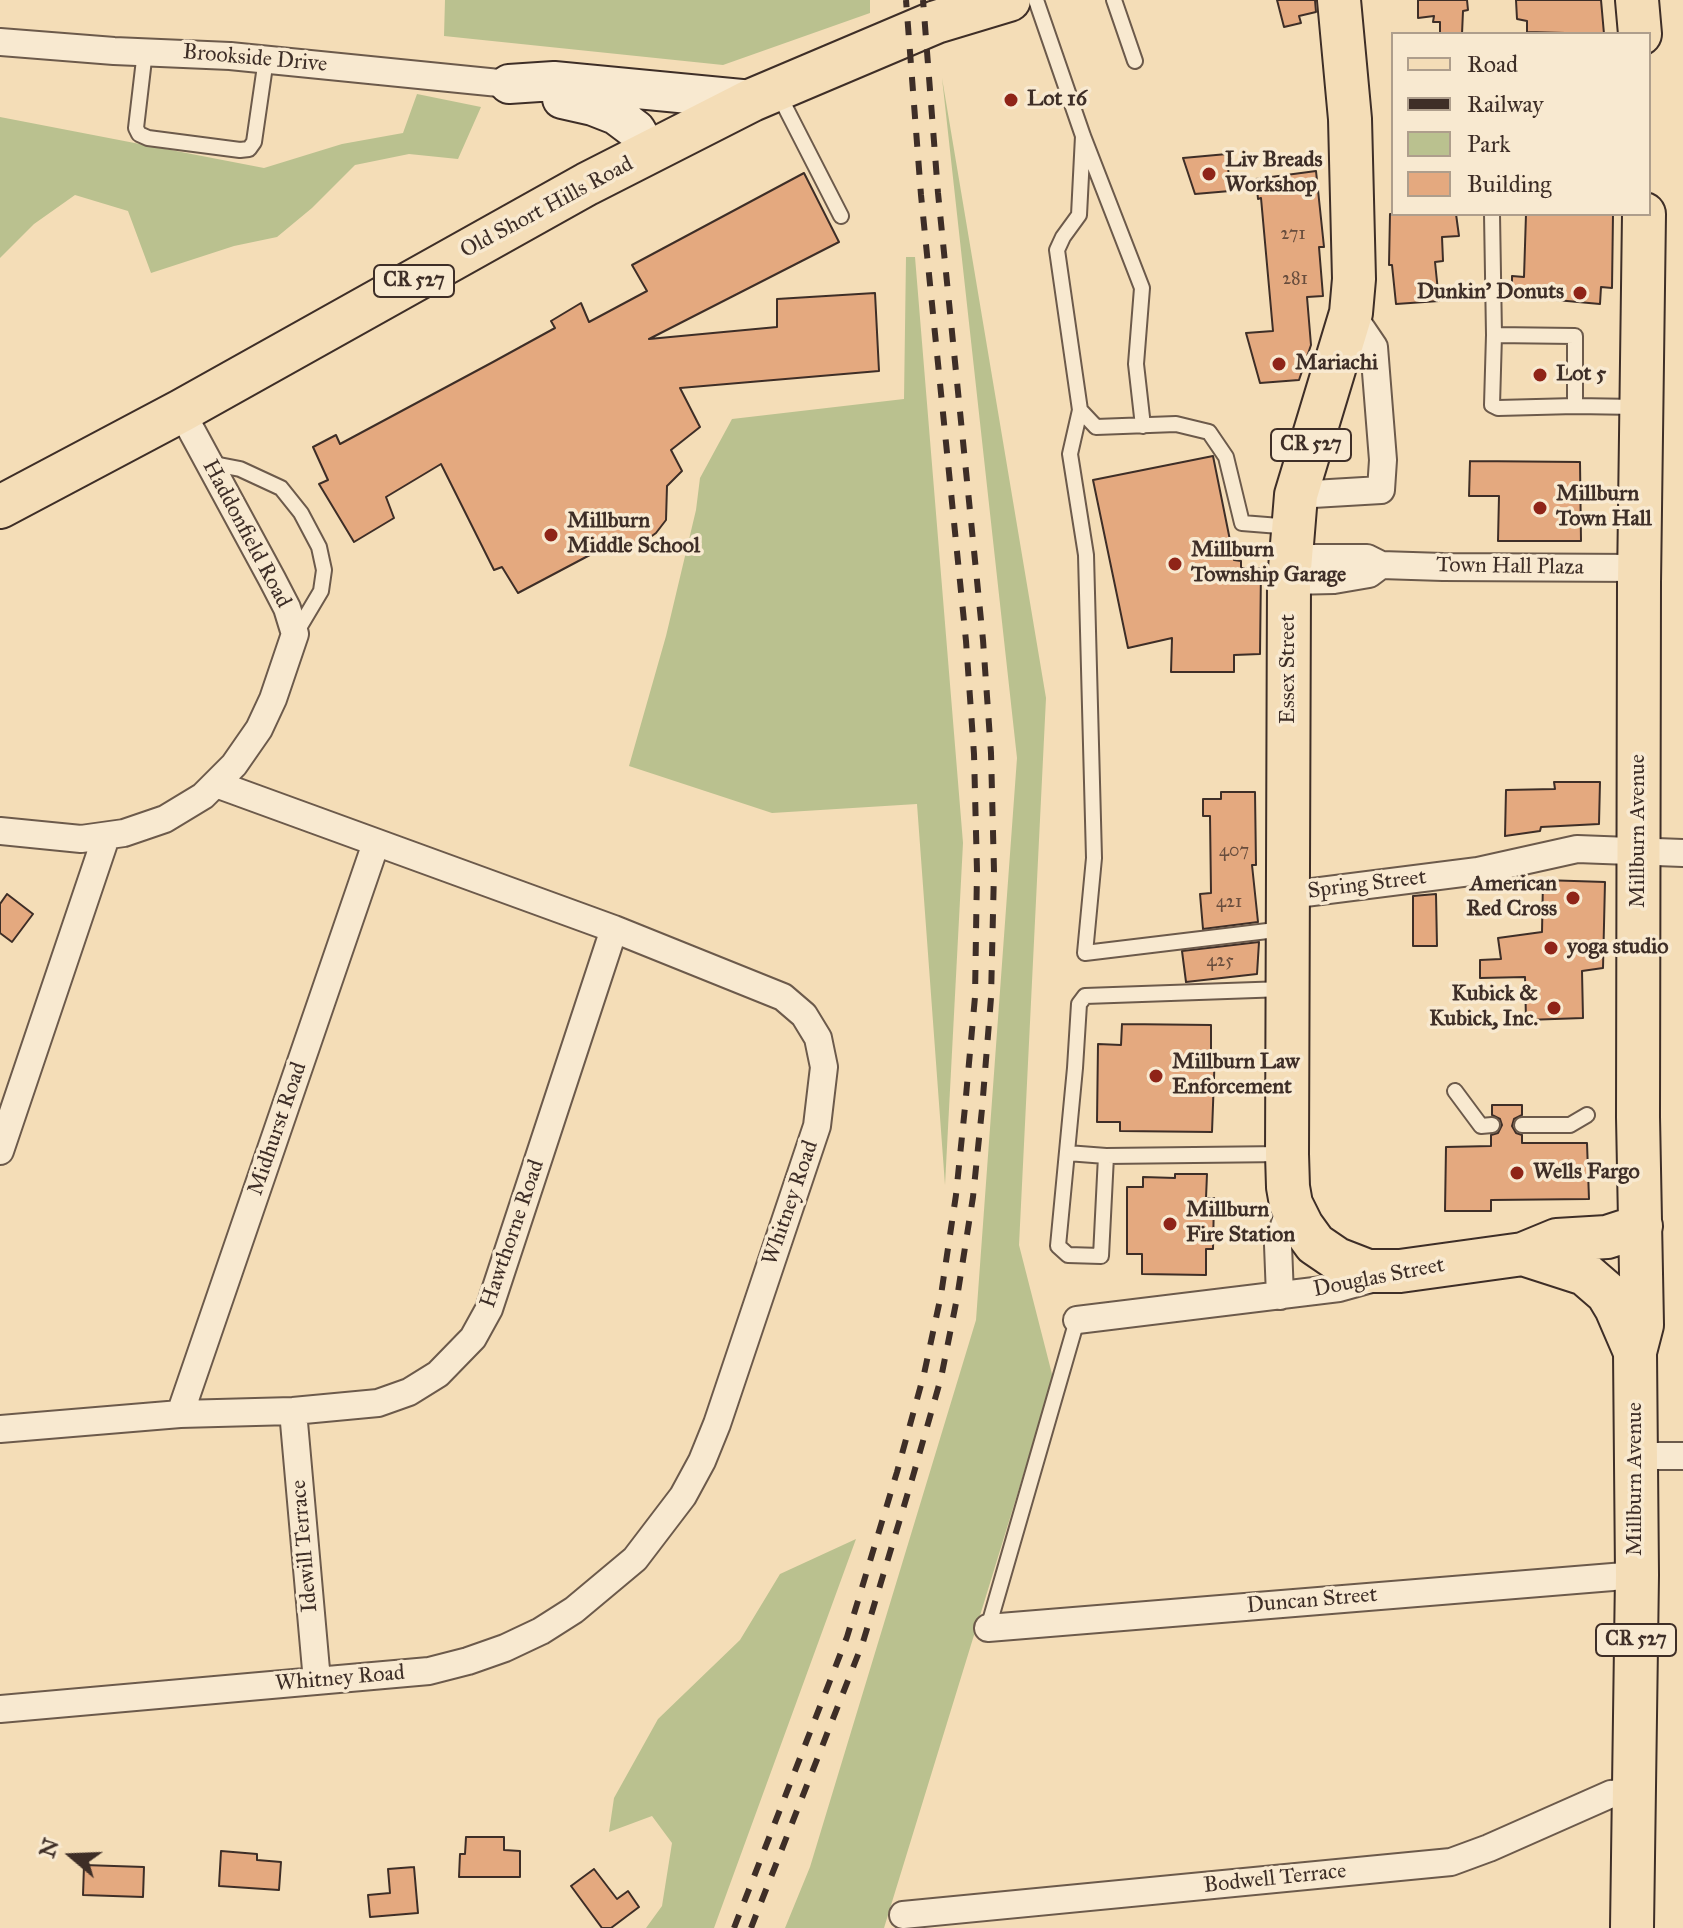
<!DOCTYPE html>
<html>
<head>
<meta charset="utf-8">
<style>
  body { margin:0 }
  #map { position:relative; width:1683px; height:1928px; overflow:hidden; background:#f4ddb7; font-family:"IM FELL Great Primer",serif }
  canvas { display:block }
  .legend { position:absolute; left:1391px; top:32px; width:260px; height:184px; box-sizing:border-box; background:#f8e9d0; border:2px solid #ae9e8c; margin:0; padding:10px 14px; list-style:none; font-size:24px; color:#3e2e27 }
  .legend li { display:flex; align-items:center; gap:16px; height:40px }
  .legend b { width:40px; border:2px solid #ae9e8c }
  .north { position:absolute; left:32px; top:1816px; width:80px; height:80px; -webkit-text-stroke:6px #f8e9d0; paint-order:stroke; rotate:289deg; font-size:22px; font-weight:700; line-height:32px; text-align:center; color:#3e2e27 }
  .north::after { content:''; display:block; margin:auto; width:28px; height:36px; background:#3e2e27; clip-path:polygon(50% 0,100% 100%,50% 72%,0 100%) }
</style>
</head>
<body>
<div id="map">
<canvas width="1683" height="1928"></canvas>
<ul class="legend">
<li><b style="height:10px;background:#f4ddb7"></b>Road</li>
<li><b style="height:10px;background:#3e2e27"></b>Railway</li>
<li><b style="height:22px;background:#bac18f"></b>Park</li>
<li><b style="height:22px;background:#e4a97f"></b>Building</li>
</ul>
<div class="north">N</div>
</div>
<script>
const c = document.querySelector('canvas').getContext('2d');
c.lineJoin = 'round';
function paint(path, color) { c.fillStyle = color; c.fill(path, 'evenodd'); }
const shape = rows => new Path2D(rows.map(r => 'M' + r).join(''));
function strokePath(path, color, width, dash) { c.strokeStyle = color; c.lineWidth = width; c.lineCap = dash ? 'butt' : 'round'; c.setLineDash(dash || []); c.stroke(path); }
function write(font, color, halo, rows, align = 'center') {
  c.font = font + ' "IM FELL Great Primer",serif'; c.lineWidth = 7; c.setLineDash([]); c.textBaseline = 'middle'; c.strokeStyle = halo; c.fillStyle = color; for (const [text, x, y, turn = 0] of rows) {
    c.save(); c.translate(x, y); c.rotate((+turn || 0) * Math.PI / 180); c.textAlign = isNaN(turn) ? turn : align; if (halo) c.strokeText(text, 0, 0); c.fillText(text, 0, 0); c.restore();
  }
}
const green = shape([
  [445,0,870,0,870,13,723,65,444,36],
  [942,78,1046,698,1019,1245,1053,1378,884,1928,785,1928,810,1867,976,1320,1017,758],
  [417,94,481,107,458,159,409,154,355,165,312,208,277,237,234,246,151,273,128,211,75,195,34,224,0,258,0,117,264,168,342,144,403,133],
  [906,257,915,257,963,843,945,1185,917,804,772,813,629,766,666,636,696,510,700,478,732,419,904,399],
  [856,1539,714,1928,646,1928,662,1906,672,1843,652,1816,609,1832,614,1798,658,1719,740,1640,780,1574]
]);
const building = shape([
  [1277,0,1315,0,1316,12,1299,16,1301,23,1284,27,1277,0],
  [1418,0,1467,0,1468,10,1463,11,1462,34,1440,34,1440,22,1433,22,1434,16,1418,18,1418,0],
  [1516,0,1601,0,1604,34,1527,32,1527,21,1517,19,1516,0],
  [1227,154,1230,191,1195,194,1183,158,1227,154],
  [1316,171,1324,247,1319,247,1323,296,1307,297,1311,345,1299,380,1260,383,1246,333,1273,331,1261,198,1258,199,1256,179,1316,171],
  [804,173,839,242,649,339,777,327,777,299,875,293,879,371,680,388,700,427,671,450,682,471,667,486,666,520,656,533,641,544,624,550,612,552,605,547,518,593,502,567,494,570,441,464,386,497,394,518,354,542,319,484,328,480,313,447,336,435,340,444,493,362,555,328,551,321,581,303,589,322,647,291,632,265,804,173],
  [1390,214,1456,214,1459,236,1442,237,1443,261,1435,262,1439,301,1396,304,1392,265,1389,265,1390,214],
  [1526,214,1613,214,1612,288,1601,287,1600,304,1512,296,1512,276,1524,277,1526,214],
  [1213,456,1234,560,1241,561,1241,568,1261,568,1260,654,1234,655,1234,672,1171,672,1172,638,1128,648,1093,480,1213,456],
  [1470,461,1580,462,1581,541,1498,541,1499,496,1469,496,1470,461],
  [1554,782,1600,782,1599,824,1541,827,1540,831,1505,836,1506,790,1555,789,1554,782],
  [1221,792,1255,792,1256,865,1252,865,1258,922,1203,929,1200,894,1211,893,1210,816,1203,816,1203,799,1221,799,1221,792],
  [1543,880,1605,882,1603,968,1582,971,1583,1018,1526,1020,1525,977,1480,978,1480,960,1501,959,1498,938,1542,932,1543,880],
  [7,894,33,914,12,942,0,933,0,904,7,894],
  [1436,894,1437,946,1413,946,1413,896,1436,894],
  [1259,942,1257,974,1186,982,1182,951,1259,942],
  [1122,1024,1211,1025,1211,1051,1215,1051,1212,1132,1120,1131,1120,1122,1097,1122,1098,1044,1121,1045,1122,1024],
  [1492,1105,1522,1105,1522,1115,1514,1119,1512,1126,1516,1133,1522,1135,1522,1143,1587,1143,1589,1199,1491,1200,1491,1211,1445,1211,1446,1147,1491,1146,1491,1135,1498,1133,1502,1125,1500,1119,1492,1115,1492,1105],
  [1175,1174,1207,1174,1206,1198,1214,1198,1213,1249,1206,1249,1206,1275,1142,1274,1142,1254,1127,1254,1127,1187,1143,1187,1143,1177,1175,1178,1175,1174],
  [466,1837,504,1837,504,1850,520,1851,520,1877,459,1877,460,1854,465,1854,466,1837],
  [221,1851,257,1854,257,1860,281,1862,279,1890,219,1886,221,1851],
  [84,1865,144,1867,143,1897,83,1895,84,1865],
  [414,1867,418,1913,370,1917,368,1895,390,1893,388,1869,414,1867],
  [594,1869,617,1899,628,1891,639,1907,611,1928,602,1928,571,1886,594,1869]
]);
const lane = shape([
  [1036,0,1083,136,1142,288,1136,364,1143,426],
  [1114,0,1135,61],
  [145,51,136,128,139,134,148,138,240,150,249,149,254,142,266,59],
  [778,93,841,216],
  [1083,136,1079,215,1063,237,1057,250,1080,410,1096,427,1176,424,1209,432,1226,457,1242,523,1292,527],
  [1492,214,1494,335,1575,336,1575,406,1498,408,1492,405,1494,335],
  [1575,406,1638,407],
  [1080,410,1070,454,1086,555,1094,858,1085,953,1284,929],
  [209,463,240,469,281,488,301,513,319,547,324,570,321,591,296,633],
  [1455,1091,1481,1126,1492,1125],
  [1522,1125,1570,1125,1587,1115],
  [1067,1153,1106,1156,1283,1154],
  [1106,1156,1101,1256,1068,1255,1058,1246,1075,1068,1079,1004,1085,996,1284,989],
  [988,1628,1077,1320]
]);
const street = shape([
  [0,42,114,51,230,56,509,84],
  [1296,495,1381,490,1383,460,1374,347,1351,313],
  [1290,558,1367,558,1381,565,1443,567,1639,568],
  [1289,581,1334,580,1369,574,1381,565],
  [0,831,81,839,124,833,165,819,203,796,234,765,259,729,273,699,295,634,287,608,272,579,181,411],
  [1289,895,1478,871,1577,849,1683,853],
  [0,1151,106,837],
  [1280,1296,1278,1245,1291,1204],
  [1077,1320,1339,1288,1382,1276],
  [293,1411,317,1681],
  [180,1414,376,843],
  [0,1429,180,1414,293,1411,378,1403,409,1392,438,1374,473,1338,489,1309,614,929],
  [1635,1456,1683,1456],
  [988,1628,1637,1575],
  [0,1709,429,1671,468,1661,505,1648,541,1631,574,1610,635,1559,683,1496,702,1461,717,1424,817,1126,824,1067,818,1038,804,1015,783,997,614,929,216,784],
  [903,1915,1451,1862,1489,1848,1611,1794,1633,1792]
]);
const secondary = shape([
  [509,84,554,81,752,100],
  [562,99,593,106,616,115,636,130,649,153]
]);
const primary = shape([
  [1339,0,1350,119,1354,279,1351,313,1296,495,1289,581,1287,1154,1288,1187,1291,1204,1302,1226,1315,1244,1337,1259,1368,1271,1400,1271,1523,1254,1585,1274,1607,1293,1616,1308,1635,1352],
  [1637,0,1640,34],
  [0,507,181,411,587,184,752,100,936,22,1009,0],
  [1523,1254,1557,1240,1607,1237,1641,1226],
  [1632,1928,1637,1575,1635,1352,1642,1325,1638,1117,1639,583,1644,214]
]);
const rail = shape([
  [734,1928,847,1637,897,1472,924,1374,941,1295,956,1195,965,1107,975,997,977,871,974,754,966,641,921,195,906,0],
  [751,1928,863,1642,913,1476,941,1378,957,1298,973,1197,982,1109,991,998,994,871,991,753,983,640,938,193,923,0]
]);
const markers = [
  [1011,100,8,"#8f2418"],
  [1209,174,8,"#8f2418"],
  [1580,293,8,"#8f2418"],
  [1279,364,8,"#8f2418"],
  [1540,375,8,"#8f2418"],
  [1540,508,8,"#8f2418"],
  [551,535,8,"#8f2418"],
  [1175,564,8,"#8f2418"],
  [1573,898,8,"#8f2418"],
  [1551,948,8,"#8f2418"],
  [1554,1008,8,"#8f2418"],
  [1156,1076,8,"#8f2418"],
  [1517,1173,8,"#8f2418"],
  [1170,1224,8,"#8f2418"]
];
const numberNames = [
  ["271",1293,235],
  ["281",1295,280],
  ["407",1234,852],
  ["421",1229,903],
  ["425",1220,962]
];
const shields = [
  [414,281,80],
  [1311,445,80],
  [1636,1640,80]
];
const shieldNames = [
  ["CR 527",414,281],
  ["CR 527",1311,445],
  ["CR 527",1636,1640]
];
const streetNames = [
  ["Brookside Drive",255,59,5],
  ["Old Short Hills Road",547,208,-28],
  ["Haddonfield Road",246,534,62],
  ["Town Hall Plaza",1510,567,1],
  ["Essex Street",1289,669,-90],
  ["Millburn Avenue",1639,831,-90],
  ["Spring Street",1367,885,-7],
  ["Midhurst Road",278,1129,-71],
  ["Whitney Road",791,1203,-71],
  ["Hawthorne Road",513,1234,-71],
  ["Douglas Street",1379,1278,-11],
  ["Millburn Avenue",1636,1479,-90],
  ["Idewill Terrace",305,1546,-95],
  ["Duncan Street",1312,1601,-5],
  ["Whitney Road",340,1679,-5],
  ["Bodwell Terrace",1275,1879,-6]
];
const poiNames = [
  ["Lot 16",1027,100],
  ["Liv Breads",1225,161],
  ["Workshop",1225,186],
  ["Dunkin' Donuts",1564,293,"right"],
  ["Mariachi",1295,364],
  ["Lot 5",1556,375],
  ["Millburn",1556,495],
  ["Town Hall",1556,520],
  ["Millburn",567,522],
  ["Middle School",567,547],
  ["Millburn",1191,551],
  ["Township Garage",1191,576],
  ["American",1557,885,"right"],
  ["Red Cross",1557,910,"right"],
  ["yoga studio",1567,948],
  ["Kubick &",1538,995,"right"],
  ["Kubick, Inc.",1538,1020,"right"],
  ["Millburn Law",1172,1063],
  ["Enforcement",1172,1088],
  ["Wells Fargo",1533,1173],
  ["Millburn",1186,1211],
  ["Fire Station",1186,1236]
];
paint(green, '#bac18f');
paint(building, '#e4a97f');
strokePath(building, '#3e2e27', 2);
strokePath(lane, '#6c5a4b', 18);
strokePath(street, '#6c5a4b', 30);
strokePath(secondary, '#3e2e27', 42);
strokePath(primary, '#3e2e27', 46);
strokePath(lane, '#f8e9d0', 14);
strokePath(street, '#f8e9d0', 26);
strokePath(secondary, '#f8e9d0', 38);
strokePath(primary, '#f4ddb7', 42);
strokePath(rail, '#3e2e27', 6, [14, 14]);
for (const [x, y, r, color] of markers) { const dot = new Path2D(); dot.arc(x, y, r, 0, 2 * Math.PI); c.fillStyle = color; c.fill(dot); strokePath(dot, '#f8e9d0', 3); }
write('18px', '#684d3d', null, numberNames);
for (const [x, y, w] of shields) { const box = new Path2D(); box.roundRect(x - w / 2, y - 16, w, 32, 6); c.fillStyle = '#f8e9d0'; c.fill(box); strokePath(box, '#3e2e27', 2); }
write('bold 20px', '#3e2e27', null, shieldNames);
write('22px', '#3e2e27', '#f8e9d0', streetNames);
write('bold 22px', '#3e2e27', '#f8e9d0', poiNames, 'left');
</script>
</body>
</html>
